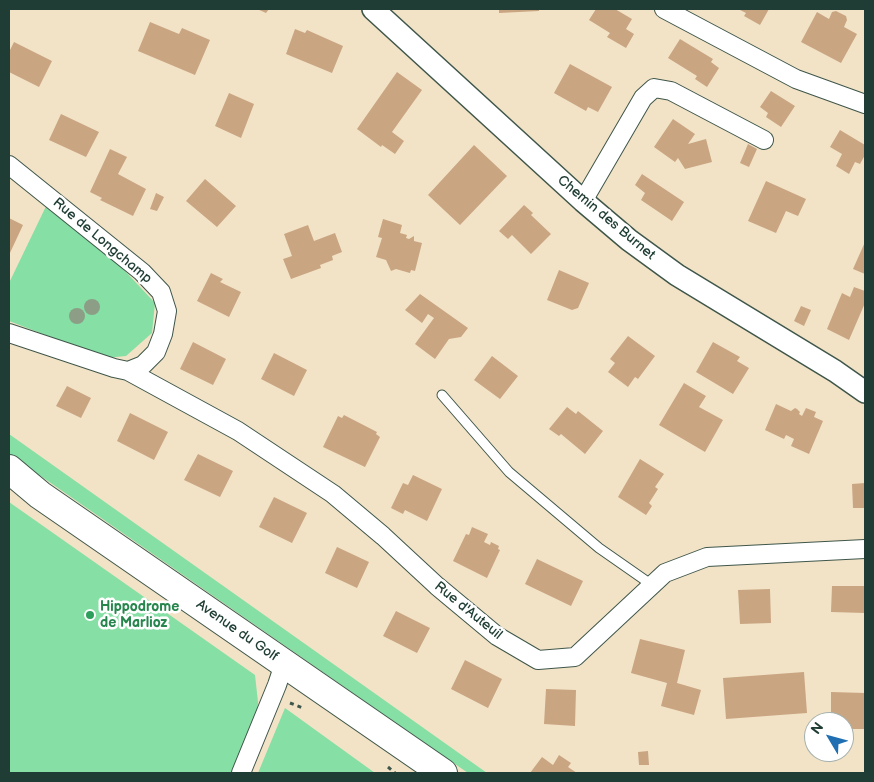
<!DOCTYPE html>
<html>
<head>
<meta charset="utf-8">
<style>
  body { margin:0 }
  #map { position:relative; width:874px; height:782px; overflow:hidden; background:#f2e3c7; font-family:"Balsamiq Sans",sans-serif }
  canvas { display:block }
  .frame { position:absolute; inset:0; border:10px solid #1f3d34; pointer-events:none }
  .north { position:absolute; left:804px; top:712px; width:50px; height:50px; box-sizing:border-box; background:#fff; border:1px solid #a5b1ae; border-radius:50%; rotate:307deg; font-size:14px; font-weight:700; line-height:20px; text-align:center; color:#1f3d34 }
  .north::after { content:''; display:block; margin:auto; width:18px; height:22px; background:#1f6fb2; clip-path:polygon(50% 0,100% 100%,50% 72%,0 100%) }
</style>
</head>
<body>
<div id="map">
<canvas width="874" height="782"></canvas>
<div class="frame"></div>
<div class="north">N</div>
</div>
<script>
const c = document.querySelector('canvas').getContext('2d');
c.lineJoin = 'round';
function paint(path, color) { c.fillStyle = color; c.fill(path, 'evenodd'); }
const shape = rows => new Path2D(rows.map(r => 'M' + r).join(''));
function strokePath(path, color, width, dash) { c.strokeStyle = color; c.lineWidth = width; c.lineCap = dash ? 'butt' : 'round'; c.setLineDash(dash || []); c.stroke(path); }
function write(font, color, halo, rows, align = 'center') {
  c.font = font + ' "Balsamiq Sans",sans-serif'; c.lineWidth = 5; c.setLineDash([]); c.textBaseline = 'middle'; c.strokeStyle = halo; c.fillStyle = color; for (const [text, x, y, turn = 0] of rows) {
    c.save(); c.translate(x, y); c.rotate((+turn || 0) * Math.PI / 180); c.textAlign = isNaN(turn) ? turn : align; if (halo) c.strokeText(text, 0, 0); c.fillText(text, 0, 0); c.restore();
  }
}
const green = shape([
  [50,198,126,272,155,303,152,333,126,356,105,358,9,321,9,283],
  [9,434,487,773,468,773,9,454],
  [9,502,255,675,258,702,257,721,235,773,9,773],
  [285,708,375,773,258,773]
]);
const building = shape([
  [257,9,269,9,266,13],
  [499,9,539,9,539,11,499,13],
  [596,9,615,9,632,19,626,29,634,34,626,48,607,37,610,33,589,20],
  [738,9,769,9,760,25,744,16,746,13],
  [836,11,846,16,847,20,844,27,857,34,841,63,801,42,817,12,829,19,832,12],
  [150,22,179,34,182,28,210,40,195,75,138,51],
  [295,29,305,33,307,30,343,46,332,73,286,54],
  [680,39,713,59,711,62,719,68,707,87,695,79,697,76,668,58],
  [14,42,52,61,39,87,9,72,9,52],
  [570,64,612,87,598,112,588,107,586,111,554,93],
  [397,72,422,90,392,132,404,141,395,154,382,145,381,147,357,129],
  [771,91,795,106,781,127,766,117,768,113,760,107],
  [229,93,254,104,241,138,215,126],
  [61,114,99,132,86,157,49,140],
  [673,119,695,134,688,144,706,139,712,162,685,169,678,158,675,162,654,147],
  [840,130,865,145,865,155,860,164,855,162,849,174,836,166,842,154,830,147],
  [748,144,757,149,749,167,740,163],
  [474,145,507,176,460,225,428,195],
  [110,149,127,157,118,174,146,189,133,216,100,200,102,198,90,192],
  [642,174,684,202,672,221,641,200,645,193,635,185],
  [205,179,236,206,217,227,186,201],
  [766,181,806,199,798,216,786,211,776,233,748,221],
  [156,193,164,197,157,211,150,209],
  [524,205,533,213,531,215,551,234,531,254,512,235,508,239,499,231],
  [9,218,23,225,9,255],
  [383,219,402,225,400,233,407,235,406,238,409,239,414,236,414,241,422,243,415,271,411,270,410,273,396,269,391,271,386,260,376,257,382,238,378,237],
  [308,225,314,241,335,233,342,252,332,256,333,260,320,265,321,268,291,279,283,259,292,256,284,234],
  [865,242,865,274,853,269],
  [559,270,589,283,578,308,572,310,547,300],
  [211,273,223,279,220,282,241,292,229,317,197,301],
  [854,287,865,291,865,303,849,340,827,329,842,293,850,297],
  [420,294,468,328,461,337,449,339,435,359,415,344,434,318,428,314,422,323,405,310],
  [801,306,811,310,804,326,794,321],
  [628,336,655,356,638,379,635,377,628,387,608,372,615,363,610,359],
  [193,342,226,359,213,385,180,369],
  [713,342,740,357,737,361,749,368,733,394,696,372],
  [274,353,307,370,294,396,261,379],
  [492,356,518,376,500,399,474,380],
  [684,383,706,396,699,407,723,420,705,452,659,425],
  [67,386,91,398,81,418,56,406],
  [776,404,791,411,795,408,797,409,800,412,799,414,802,416,806,408,816,412,814,417,823,421,809,454,791,446,794,439,786,435,784,439,765,430],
  [567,407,576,414,578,411,603,431,585,454,561,434,559,436,549,429],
  [130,413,168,432,154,460,117,441],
  [344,415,377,432,376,434,380,437,365,467,323,447,338,416,342,418],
  [198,454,233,471,220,497,184,480],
  [640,459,664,474,655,487,658,489,649,503,652,506,646,515,618,497],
  [413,475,442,489,427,521,405,510,403,514,391,508,403,483,408,485],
  [865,483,865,508,853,508,852,484],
  [274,497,307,513,292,543,259,527],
  [472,527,488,534,484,542,490,545,491,542,499,546,498,549,500,550,487,578,453,561,466,534,469,535],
  [337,547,369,562,357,588,325,573],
  [537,559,583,581,571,606,525,584],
  [832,586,865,586,865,613,831,612],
  [770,589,771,623,740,624,738,590],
  [396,611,430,628,417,653,383,636],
  [640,639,685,650,677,683,701,690,694,715,661,706,667,683,631,673],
  [465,660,502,679,488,708,451,689],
  [804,672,807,713,726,719,723,678],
  [546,689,576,690,575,726,544,724],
  [831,692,865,693,865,729,844,729,844,722,831,722],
  [648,751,649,765,639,765,638,752],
  [559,755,571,763,568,767,577,773,530,773,542,757,553,765]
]);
const path = shape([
  [290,703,303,708],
  [388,767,395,773]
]);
const service = shape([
  [442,395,509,472,599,548,652,585]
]);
const minor = shape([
  [664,9,796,79,865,104],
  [9,165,142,272,161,292,167,311,163,334,156,352,143,365,128,371,114,368,9,333],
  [583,201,643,98,654,88,671,91,764,140],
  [128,371,238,431,333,494,383,536,437,586,497,636,538,660,575,657,665,573,707,557,865,549],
  [241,773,277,685,284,664]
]);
const tertiary = shape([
  [373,9,583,201,629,240,677,275,835,371,865,392]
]);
const primary = shape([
  [9,469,40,495,443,773]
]);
const trees = [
  [92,307],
  [77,316]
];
const markers = [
  [90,615,5,"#2e9e5b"]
];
const streetNames = [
  ["Chemin des Burnet",606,218,40],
  ["Rue de Longchamp",102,241,40],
  ["Rue d'Auteuil",468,611,39],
  ["Avenue du Golf",237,631,35]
];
const leisureNames = [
  ["Hippodrome",100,607],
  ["de Marlioz",100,623]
];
paint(green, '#86dfa4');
paint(building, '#caa582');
strokePath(service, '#3f564a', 11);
strokePath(minor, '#3f564a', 20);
strokePath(tertiary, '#3f564a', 24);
strokePath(primary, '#3f564a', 30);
strokePath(path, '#3f564a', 3, [4, 4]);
strokePath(service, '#fff', 9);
strokePath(minor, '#fff', 18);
strokePath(tertiary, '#fff', 21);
strokePath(primary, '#fff', 28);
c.fillStyle = '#8c9e86';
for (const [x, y] of trees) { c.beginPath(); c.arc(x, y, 8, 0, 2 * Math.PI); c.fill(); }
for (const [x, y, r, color] of markers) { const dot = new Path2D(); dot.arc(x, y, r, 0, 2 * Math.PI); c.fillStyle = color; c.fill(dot); strokePath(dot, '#fff', 2); }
write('14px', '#1f3d34', '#fff', streetNames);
write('bold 14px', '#27864d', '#fff', leisureNames, 'left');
</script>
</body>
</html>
